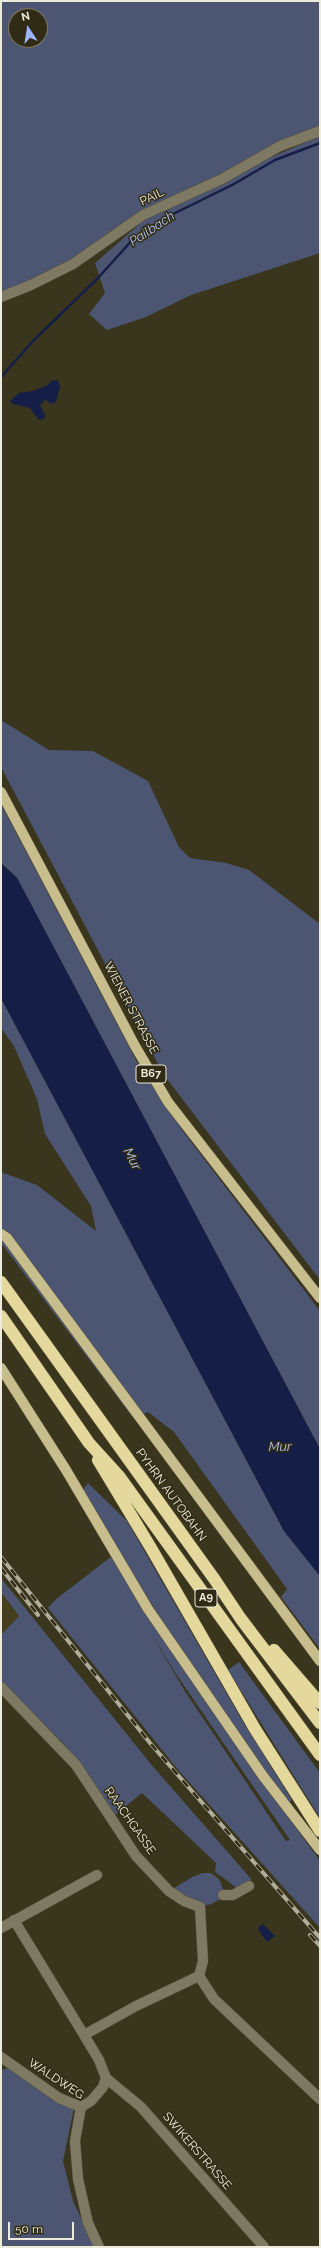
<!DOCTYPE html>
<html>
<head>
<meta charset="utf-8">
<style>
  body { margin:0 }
  #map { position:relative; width:321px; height:2248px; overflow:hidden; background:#3a351d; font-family:Raleway,sans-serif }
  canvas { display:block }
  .frame { position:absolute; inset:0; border:2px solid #edebdc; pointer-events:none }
  .north { position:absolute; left:8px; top:8px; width:40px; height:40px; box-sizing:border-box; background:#302b14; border:1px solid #7c7864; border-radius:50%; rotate:348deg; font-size:11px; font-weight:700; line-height:16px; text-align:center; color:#edebdc }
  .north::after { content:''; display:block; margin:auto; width:14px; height:18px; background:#9cb4fd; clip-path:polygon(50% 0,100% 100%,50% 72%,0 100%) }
  .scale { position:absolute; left:8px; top:2222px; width:66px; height:18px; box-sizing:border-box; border:2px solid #edebdc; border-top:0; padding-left:5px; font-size:12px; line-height:14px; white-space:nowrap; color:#edebdc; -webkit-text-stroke:3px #302b14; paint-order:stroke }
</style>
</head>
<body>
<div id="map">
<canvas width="321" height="2248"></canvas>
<div class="frame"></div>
<div class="north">N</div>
<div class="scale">50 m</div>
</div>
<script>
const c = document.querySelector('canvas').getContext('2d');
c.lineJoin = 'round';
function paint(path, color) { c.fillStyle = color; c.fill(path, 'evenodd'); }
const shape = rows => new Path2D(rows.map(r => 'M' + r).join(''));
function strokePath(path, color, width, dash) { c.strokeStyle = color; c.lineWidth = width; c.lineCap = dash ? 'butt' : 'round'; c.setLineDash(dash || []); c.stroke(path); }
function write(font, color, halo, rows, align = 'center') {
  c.font = font + ' Raleway,sans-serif'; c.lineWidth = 3; c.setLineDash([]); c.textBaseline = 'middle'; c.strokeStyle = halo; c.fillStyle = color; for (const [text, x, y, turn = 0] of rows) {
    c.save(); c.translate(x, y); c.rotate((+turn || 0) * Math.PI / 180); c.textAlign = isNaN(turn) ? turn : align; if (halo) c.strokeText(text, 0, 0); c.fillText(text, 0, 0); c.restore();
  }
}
const built = shape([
  [1,1592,19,1616,1,1635]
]);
const green = shape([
  [1,1,320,1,320,131,166,204,91,253,1,295],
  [16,16,40,16,40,40,16,40],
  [320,136,320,253,191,295,146,317,107,330,89,314,105,293,95,263,143,221,251,166],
  [1,720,49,750,93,751,148,781,179,847,190,858,226,863,249,870,320,924,320,1280,164,1075,1,767],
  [1,804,137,1062,182,1130,320,1311,320,1449,17,878,1,863],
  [1,998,284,1531,320,1576,320,1649,281,1597,287,1589,174,1432,148,1412,134,1419,1,1243,1,1172,37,1185,96,1231,91,1206,45,1134,37,1099,14,1046,1,1028],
  [88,1483,127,1521,243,1722,292,1800,288,1803,165,1626,82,1491],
  [112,1556,259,1777,320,1861,320,1928,179,1771,48,1608,55,1600],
  [149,1630,176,1674,290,1840,286,1841,186,1693],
  [1,1578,150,1763,252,1880,237,1888,215,1872,216,1863,142,1793,115,1815,87,1772,63,1743,1,1681,1,1635,19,1616,1,1592],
  [239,1662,320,1773,320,1818,228,1670],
  [203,1873,211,1873,219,1879,223,1889,221,1899,211,1904,200,1907,169,1891,194,1876],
  [8,2068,60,2097,74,2108,63,2161,73,2201,95,2247,1,2247,1,2070]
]);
const water = shape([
  [58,380,60,387,56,402,50,404,46,399,40,405,45,415,44,419,39,420,30,408,13,404,10,401,19,393,33,391,48,385,51,381],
  [1,863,17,878,320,1449,320,1576,284,1531,1,998],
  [263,1924,275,1936,267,1942,259,1931,259,1927]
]);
const stream = shape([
  [1,377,34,340,98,278,134,238,163,219,234,184,275,160,320,143]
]);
const minor = shape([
  [1,297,31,285,73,264,143,215,222,179,280,146,320,131],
  [1,1687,76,1765,136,1856,169,1891,184,1901,200,1907,203,1961,199,1976,136,2006,84,2035,99,2060,106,2078,141,2107,264,2247],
  [223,1895,233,1895,249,1886],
  [14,1920,84,2035],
  [1,1928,97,1875],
  [199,1976,214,1999,320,2099],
  [1,2057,59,2098,81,2107],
  [81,2107,75,2141,78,2179,88,2223,99,2247],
  [81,2107,91,2101,103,2087,106,2078]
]);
const major = shape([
  [1,792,135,1046,168,1102,320,1298],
  [1,1234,7,1238,320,1661],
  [1,1368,66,1470,148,1609,263,1776,320,1850]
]);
const highway = shape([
  [1,1282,215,1580,241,1619,320,1723],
  [1,1316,89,1443,119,1476,320,1755],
  [98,1460,151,1548,255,1729,320,1831],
  [274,1650,320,1703]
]);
const rail = shape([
  [1,1557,150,1743,320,1938],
  [1,1568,38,1615],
  [310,1935,320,1946]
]);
const shields = [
  [151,1074,30],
  [206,1598,22]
];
const shieldNames = [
  ["B67",151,1074],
  ["A9",206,1598]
];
const streetNames = [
  ["PAIL",152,197,-26],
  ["WIENER STRASSE",131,1008,62],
  ["PYHRN AUTOBAHN",171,1495,54],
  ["RAACHGASSE",130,1821,55],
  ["WALDWEG",56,2079,33],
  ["SWIKERSTRASSE",197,2151,49]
];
const waterNames = [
  ["Pailbach",152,229,-34],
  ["Mur",132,1159,63],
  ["Mur",280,1447]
];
paint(built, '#453e1f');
paint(green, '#4c5571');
paint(water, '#141e46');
strokePath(stream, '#141e46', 2.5);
strokePath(minor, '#57523c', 11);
strokePath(major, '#57523c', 11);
strokePath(highway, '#57523c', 13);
strokePath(minor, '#7e7962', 10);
strokePath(major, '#c8bd8d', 10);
strokePath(highway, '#e5d89d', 12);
strokePath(rail, '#b0ad9b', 4);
strokePath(rail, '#302b14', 2.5, [8]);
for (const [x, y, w] of shields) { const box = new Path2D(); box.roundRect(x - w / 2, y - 9, w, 18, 3); c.fillStyle = '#302b14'; c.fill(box); strokePath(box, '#edebdc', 1); }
write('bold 11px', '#edebdc', null, shieldNames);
write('12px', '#edebdc', '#302b14', streetNames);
write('italic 13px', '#b7c6f2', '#302b14', waterNames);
</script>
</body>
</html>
